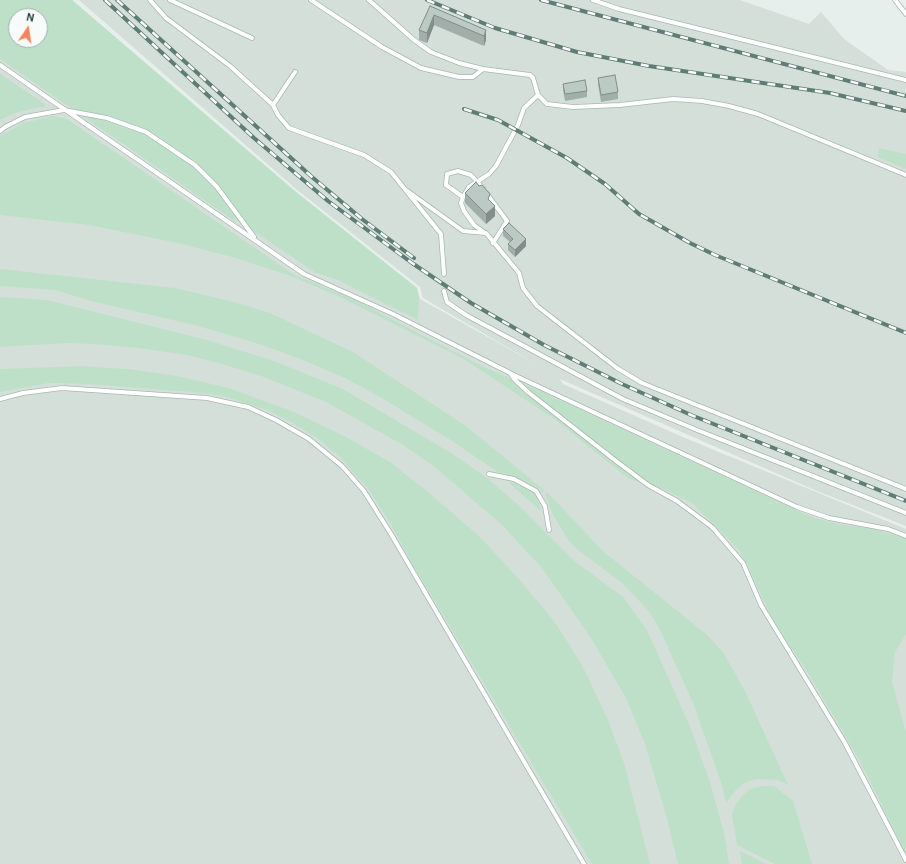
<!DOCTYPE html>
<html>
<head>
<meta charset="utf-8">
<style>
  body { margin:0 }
  #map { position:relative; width:906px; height:864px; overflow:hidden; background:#e6efeb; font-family:Cabin,sans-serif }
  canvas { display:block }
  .north { position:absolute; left:8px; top:8px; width:40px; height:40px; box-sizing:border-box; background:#f7fbf9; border:1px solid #a3b1ad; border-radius:50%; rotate:13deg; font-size:11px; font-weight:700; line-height:16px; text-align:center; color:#24423a }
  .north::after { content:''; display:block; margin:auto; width:14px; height:18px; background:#f4845f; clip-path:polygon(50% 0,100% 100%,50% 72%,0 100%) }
</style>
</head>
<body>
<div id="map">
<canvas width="906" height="864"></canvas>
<div class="north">N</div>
</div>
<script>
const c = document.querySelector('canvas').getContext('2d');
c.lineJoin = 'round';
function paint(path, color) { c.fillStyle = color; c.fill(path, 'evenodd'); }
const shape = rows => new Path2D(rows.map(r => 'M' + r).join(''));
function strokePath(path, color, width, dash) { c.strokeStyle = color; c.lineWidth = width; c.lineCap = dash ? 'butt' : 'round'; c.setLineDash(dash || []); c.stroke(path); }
const built = shape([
  [0,0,72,0,296,193,417,288,420,299,536,364,423,298,420,287,296,189,79,0,740,0,809,24,821,12,844,39,888,70,906,72,906,526,817,491,560,379,563,384,685,438,906,529,906,864,0,864],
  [16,16,40,16,40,40,16,40]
]);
const green = shape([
  [0,0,72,0,295,191,417,288,419,299,418,320,338,280,316,273,234,218,236,222,0,59],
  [16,16,40,16,40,40,16,40],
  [0,74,45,104,44,108,39,107,16,113,0,120],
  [53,116,67,119,293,274,355,300,484,367,541,391,796,510,815,518,838,524,875,529,906,539,906,634,895,652,892,682,906,732,906,854,860,761,813,681,772,618,740,551,693,504,666,490,629,479,553,418,464,359,342,298,291,276,232,257,178,243,89,225,0,215,0,136,23,123],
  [879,148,906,154,906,169,878,157],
  [0,269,175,288,234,302,270,313,353,352,466,426,544,490,543,492,525,481,498,472,449,439,380,397,345,378,298,358,253,342,198,326,91,301,55,290,0,286],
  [0,297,47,300,207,340,274,361,343,389,451,453,486,477,517,504,573,560,623,597,647,630,691,729,710,782,725,837,729,864,678,864,666,815,645,744,626,698,591,638,542,568,501,524,436,468,403,445,326,402,261,376,222,364,187,355,138,348,95,344,68,343,0,347],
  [80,366,128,369,177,376,229,388,294,412,346,437,390,462,429,493,478,535,517,577,554,621,582,665,608,720,624,763,650,864,592,864,413,565,392,526,369,490,340,457,317,438,293,423,267,410,223,396,191,392,86,384,49,383,0,392,0,369],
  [508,482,515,483,534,493,538,500,541,511],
  [547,492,604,552,706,634,723,652,745,691,788,785,778,780,756,779,744,783,735,791,726,803,721,782,693,703,661,632,651,614,634,595,621,582,578,550,569,541,553,515,545,494],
  [763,786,774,786,793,801,812,864,775,864,737,845,732,814,735,806,741,797,750,789],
  [740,851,766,864,742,864]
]);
const lane = shape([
  [150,0,166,18,230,66,273,105],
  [170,0,252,38],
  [311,0,382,47,421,68,459,77,473,77,483,69],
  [369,0,414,40,431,52,459,63,483,69,530,75,533,78,538,95,547,104,573,107,620,105,673,99,702,101,729,106,758,114,906,175],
  [593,0,619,9,906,80],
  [895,0,906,14],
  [0,65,304,274,393,314,518,377,797,507,829,518,888,529,906,536],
  [295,72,273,105,278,115,289,128,364,155,391,172,441,234,444,274],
  [0,131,5,127,25,117,64,110,107,118,146,132,195,165,217,187,254,237],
  [406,190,463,231,486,233,519,273,523,288,537,306,617,368,642,383,906,489],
  [487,194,507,221,493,243],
  [463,197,446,185,447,174,458,171,471,175,483,188],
  [485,233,474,225,464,211,461,203,463,197,469,187,489,174,496,166,518,125,524,108,538,95],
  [444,291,447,302,466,315,623,399,697,430,906,513],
  [511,374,514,379,528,392,616,461,648,485,677,501,712,527,743,563,761,605,845,743,906,860],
  [0,399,23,393,62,388,207,398,248,407,276,420,309,439,342,466,364,491,391,534,584,864],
  [489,474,514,479,536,491,545,506,549,530]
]);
const rail = shape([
  [105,0,254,138,328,201,412,263,471,303,544,345,622,384,691,415,906,501],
  [117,0,312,177,362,219,414,258],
  [427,0,495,28,577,52,649,66,830,93,906,111],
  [541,0,906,96],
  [464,109,498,120,567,158,605,184,639,214,690,243,715,255,906,333]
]);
const wall = shape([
  [430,6,486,30,486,40,484,46,434,25,427,43,419,40,419,30],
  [598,78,618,92,618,99,601,102,598,84],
  [563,84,587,91,587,97,565,101,563,90],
  [465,193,490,200,495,216,486,224,465,203],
  [503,229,526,246,515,257,508,250,508,244,510,242,503,236]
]);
const shadedWall = shape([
  [434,15,434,25,427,43,427,33],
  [486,30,486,40,484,46,484,36],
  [495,206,495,216,486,224,486,214],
  [526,239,526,246,515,257,515,250]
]);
const building = shape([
  [430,6,486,30,484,36,434,15,427,33,419,30,430,6],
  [615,75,618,92,601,95,598,78,615,75],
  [585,80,587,91,565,94,563,84,585,80],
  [476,182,479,186,482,185,490,194,488,199,495,206,486,214,465,193,476,182],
  [509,223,526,239,515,250,508,244,513,239,503,229,509,223]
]);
paint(built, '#d4dfda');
paint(green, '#bfe0c8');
strokePath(lane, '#a8b8b2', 5.5);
strokePath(lane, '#fff', 4);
strokePath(rail, '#5f7d75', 4);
strokePath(rail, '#f7fbf9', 2.5, [8]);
paint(wall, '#a1aea9');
paint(shadedWall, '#838d89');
paint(building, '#bbcac4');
strokePath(building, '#838d89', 1);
</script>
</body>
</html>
